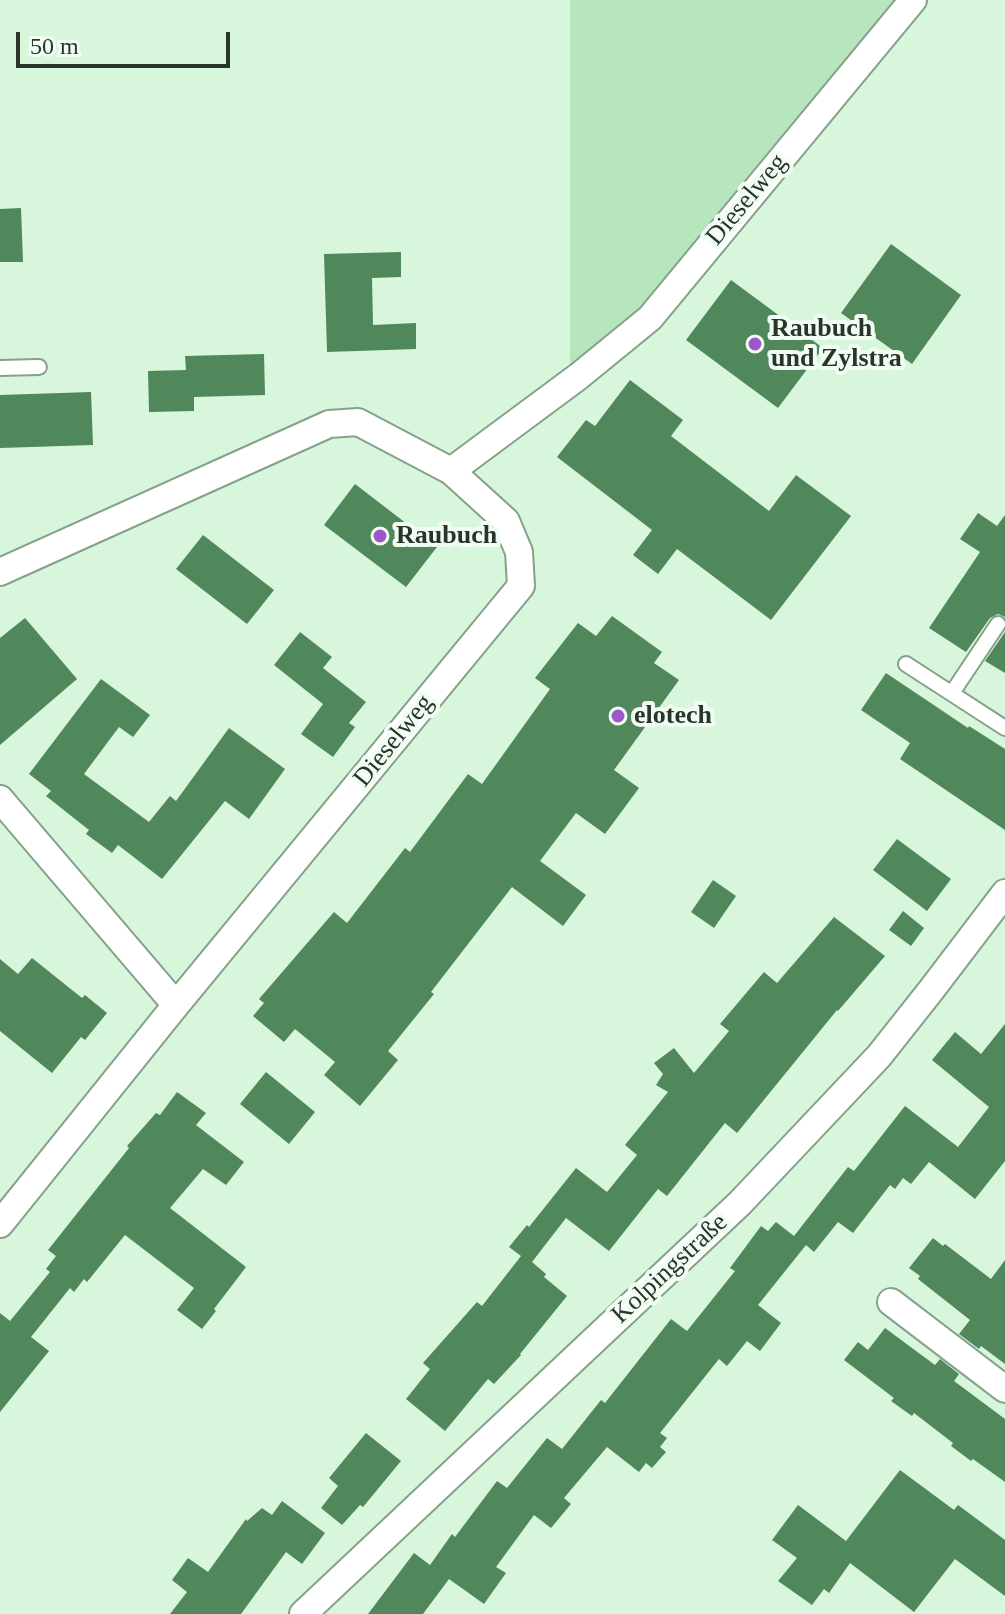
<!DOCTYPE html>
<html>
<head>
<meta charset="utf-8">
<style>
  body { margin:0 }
  #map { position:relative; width:1005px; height:1614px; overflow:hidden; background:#d7f6db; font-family:"Times New Roman",serif }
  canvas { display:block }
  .scale { position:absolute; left:16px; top:32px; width:214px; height:36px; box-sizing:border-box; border:4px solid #29352b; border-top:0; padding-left:10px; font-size:24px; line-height:28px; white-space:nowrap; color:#29352b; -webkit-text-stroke:6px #f1fdf3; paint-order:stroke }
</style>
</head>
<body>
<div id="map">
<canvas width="1005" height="1614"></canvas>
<div class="scale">50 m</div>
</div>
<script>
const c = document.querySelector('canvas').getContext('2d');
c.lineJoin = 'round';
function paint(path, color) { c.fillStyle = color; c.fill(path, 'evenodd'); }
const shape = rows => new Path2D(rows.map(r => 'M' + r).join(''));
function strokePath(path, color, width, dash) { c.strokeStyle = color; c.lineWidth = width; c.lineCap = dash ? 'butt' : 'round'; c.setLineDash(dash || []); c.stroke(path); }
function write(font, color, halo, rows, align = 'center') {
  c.font = font + ' "Times New Roman",serif'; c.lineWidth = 8; c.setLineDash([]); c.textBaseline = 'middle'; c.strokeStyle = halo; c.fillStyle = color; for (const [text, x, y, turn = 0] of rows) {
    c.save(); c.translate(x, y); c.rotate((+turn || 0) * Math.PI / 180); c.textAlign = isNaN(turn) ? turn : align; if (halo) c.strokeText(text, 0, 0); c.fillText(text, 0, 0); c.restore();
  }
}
const green = shape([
  [570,0,913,0,644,313,570,380]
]);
const building = shape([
  [21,208,23,262,0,262,0,209],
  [891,244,961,295,912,364,841,313],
  [401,252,401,277,372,278,373,325,416,323,416,349,327,352,324,254],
  [731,280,823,348,778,408,686,340],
  [264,354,265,395,194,397,194,411,149,412,148,371,186,370,185,356],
  [630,380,683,420,671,436,769,511,796,475,851,516,771,620,677,549,658,574,633,555,652,530,557,457,586,420,595,426],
  [91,392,93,445,0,448,0,395],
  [355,484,437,547,406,587,324,525],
  [978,513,997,526,1005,515,1005,617,998,614,990,618,966,652,929,628,980,552,960,539],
  [203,535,274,590,247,624,176,569],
  [612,616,662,652,654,663,679,680,614,770,639,788,605,834,576,813,540,861,586,895,563,926,512,887,431,992,434,994,388,1051,398,1060,360,1106,324,1075,335,1062,295,1029,284,1042,253,1016,264,1003,259,999,334,912,347,923,405,848,410,852,468,774,482,784,550,689,535,678,578,623,596,636],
  [25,618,77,679,0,745,0,638],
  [300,632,332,657,323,668,366,702,349,723,355,727,333,757,301,734,323,704,274,665],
  [1005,632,1005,673,985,661],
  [886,673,968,728,969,726,1005,749,1005,830,900,759,910,743,861,710],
  [101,679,150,715,133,737,119,727,84,774,149,822,170,796,176,801,229,728,285,769,249,819,225,801,162,879,118,845,112,853,86,834,89,830,46,796,51,791,29,774],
  [897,839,951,879,927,911,873,870],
  [713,880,736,896,714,928,691,912],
  [903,911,924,928,911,946,889,930],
  [834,917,885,956,838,1011,837,1010,737,1133,725,1123,667,1196,658,1189,609,1251,566,1218,532,1262,546,1274,544,1277,567,1296,520,1354,521,1355,494,1384,488,1379,445,1431,406,1399,430,1369,423,1363,477,1302,482,1306,521,1256,509,1247,527,1225,529,1227,576,1168,607,1192,637,1155,625,1145,668,1092,656,1085,663,1074,654,1063,674,1048,694,1073,729,1031,720,1024,764,972,777,983],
  [32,958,82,998,85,995,107,1013,85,1040,81,1037,52,1073,0,1031,0,959,18,974],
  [1005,1024,1005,1161,975,1199,929,1162,911,1184,903,1178,895,1189,890,1185,853,1233,838,1222,814,1252,806,1245,758,1305,781,1323,760,1351,747,1341,727,1366,719,1359,660,1433,667,1438,660,1447,666,1452,652,1468,646,1463,639,1472,607,1447,564,1498,571,1504,551,1528,534,1515,496,1567,506,1573,484,1604,449,1579,423,1614,368,1614,414,1553,430,1565,452,1534,455,1537,497,1481,507,1488,547,1438,562,1449,601,1400,605,1403,671,1319,687,1331,735,1271,730,1268,761,1226,768,1231,776,1222,803,1243,794,1236,848,1167,854,1171,905,1106,958,1147,989,1107,932,1060,955,1032,981,1054],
  [266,1072,315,1112,289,1144,240,1104],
  [177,1092,206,1113,196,1125,244,1162,226,1185,203,1169,170,1208,246,1267,214,1309,216,1311,202,1329,177,1310,194,1288,125,1235,87,1282,84,1279,74,1292,70,1288,31,1337,49,1351,0,1412,0,1313,10,1321,50,1272,46,1269,56,1256,48,1250,129,1148,127,1146,156,1113,160,1115],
  [933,1238,943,1246,945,1244,991,1279,1005,1260,1005,1364,981,1346,979,1349,959,1334,970,1320,918,1279,920,1276,909,1268],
  [885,1328,935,1365,940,1359,959,1374,954,1381,1005,1419,1005,1482,973,1459,971,1461,951,1446,953,1443,914,1413,912,1416,891,1401,894,1398,844,1360,858,1342,868,1350],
  [366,1433,401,1461,363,1507,360,1505,342,1525,321,1508,338,1486,329,1478],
  [900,1470,954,1510,958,1505,1005,1540,1005,1596,955,1559,914,1612,850,1563,829,1593,824,1589,812,1605,778,1581,797,1558,772,1540,798,1505,846,1541],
  [282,1501,325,1533,302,1564,286,1552,241,1614,170,1614,187,1592,172,1580,188,1558,208,1572,246,1519,247,1521,262,1508,272,1515]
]);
const service = shape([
  [0,368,39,367],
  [906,664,1005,728],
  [952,693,998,624]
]);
const minor = shape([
  [451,471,579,376,650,318,913,0],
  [0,572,329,424,358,422,451,471,506,521,519,552,521,586,176,1005,0,1224],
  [0,799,176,1005],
  [891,1302,1005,1389],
  [303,1614,740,1203,879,1056,932,989,1005,893]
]);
const markers = [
  [755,344,8,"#9e57cb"],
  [380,536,8,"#9e57cb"],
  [618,716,8,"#9e57cb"]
];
const streetNames = [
  ["Dieselweg",747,200,-50],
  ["Dieselweg",394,741,-51],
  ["Kolpingstraße",670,1269,-43]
];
const poiNames = [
  ["Raubuch",771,329],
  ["und Zylstra",771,359],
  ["Raubuch",396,536],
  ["elotech",634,716]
];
paint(green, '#b7e5be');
paint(building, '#50875b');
strokePath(service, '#85a289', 18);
strokePath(minor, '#85a289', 30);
strokePath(service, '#fff', 14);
strokePath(minor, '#fff', 26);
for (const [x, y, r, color] of markers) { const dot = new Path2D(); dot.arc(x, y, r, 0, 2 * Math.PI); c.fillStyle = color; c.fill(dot); strokePath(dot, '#f1fdf3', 3); }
write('26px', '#29352b', '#f1fdf3', streetNames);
write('bold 26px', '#29352b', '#f1fdf3', poiNames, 'left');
</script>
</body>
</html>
